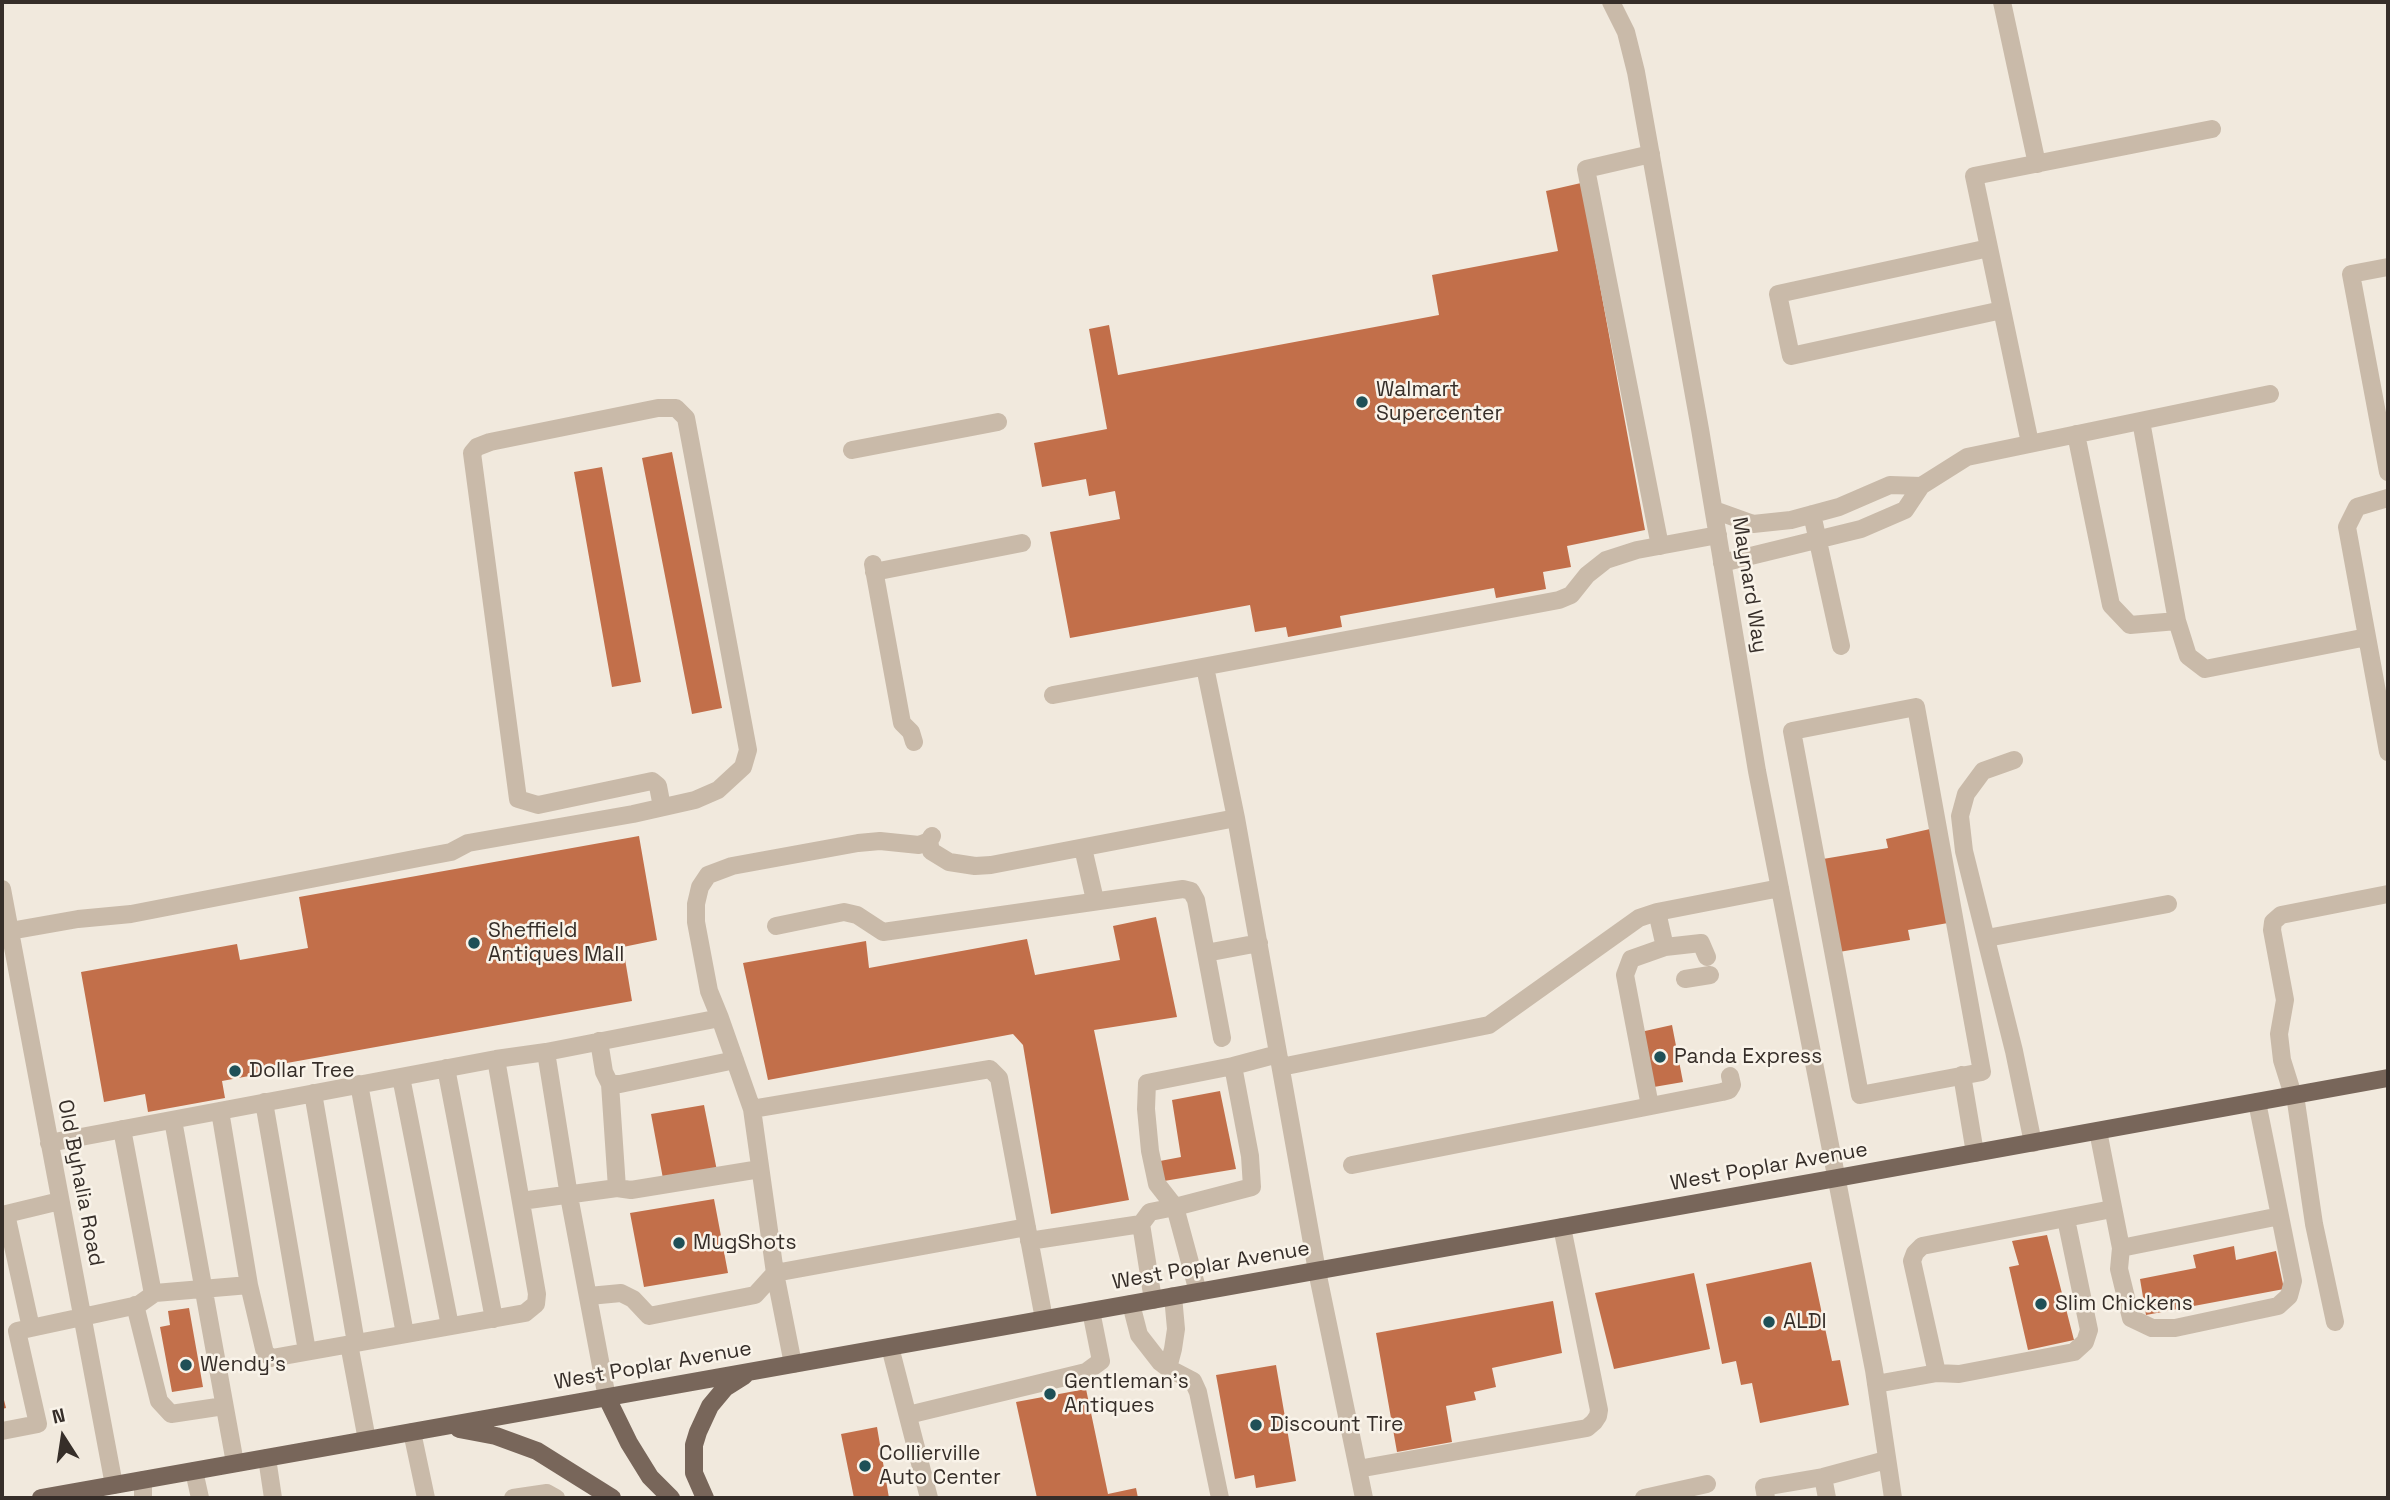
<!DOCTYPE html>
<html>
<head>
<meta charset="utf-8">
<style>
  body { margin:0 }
  #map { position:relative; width:2390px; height:1500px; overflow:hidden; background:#f1e9dd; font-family:"Space Grotesk",sans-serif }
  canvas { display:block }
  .frame { position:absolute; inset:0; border:4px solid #362e29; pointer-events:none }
  .north { position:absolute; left:28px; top:1402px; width:70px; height:70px; -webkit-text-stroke:5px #f9f3e9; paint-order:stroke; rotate:348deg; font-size:19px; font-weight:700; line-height:28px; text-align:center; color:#362e29 }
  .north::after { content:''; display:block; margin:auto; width:24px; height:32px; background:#362e29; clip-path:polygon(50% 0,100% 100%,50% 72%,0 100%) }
</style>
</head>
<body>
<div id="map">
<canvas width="2390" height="1500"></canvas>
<div class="frame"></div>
<div class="north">N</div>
</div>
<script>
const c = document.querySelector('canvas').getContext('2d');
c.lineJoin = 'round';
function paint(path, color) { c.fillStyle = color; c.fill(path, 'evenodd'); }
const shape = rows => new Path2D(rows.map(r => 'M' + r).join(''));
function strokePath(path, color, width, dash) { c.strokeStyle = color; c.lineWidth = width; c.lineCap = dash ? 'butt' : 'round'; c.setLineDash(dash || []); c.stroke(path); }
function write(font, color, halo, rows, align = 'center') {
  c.font = font + ' "Space Grotesk",sans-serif'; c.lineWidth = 5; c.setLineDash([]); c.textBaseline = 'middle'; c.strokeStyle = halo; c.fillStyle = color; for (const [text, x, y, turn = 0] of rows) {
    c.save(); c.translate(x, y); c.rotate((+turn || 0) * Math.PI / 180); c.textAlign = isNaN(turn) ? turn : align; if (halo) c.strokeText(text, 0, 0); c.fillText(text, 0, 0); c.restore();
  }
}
const building = shape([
  [1581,183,1645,530,1567,546,1571,567,1543,572,1546,589,1496,598,1494,588,1340,616,1342,627,1288,637,1286,627,1255,632,1250,605,1070,638,1050,532,1120,519,1115,491,1089,496,1086,479,1042,487,1034,443,1107,429,1089,329,1109,325,1118,375,1439,315,1432,275,1558,251,1546,191],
  [672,452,722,708,692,714,642,458],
  [602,467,641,682,612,687,574,472],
  [1930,829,1948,923,1908,930,1910,940,1839,952,1823,859,1888,848,1886,839],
  [639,836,657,940,623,947,632,1001,259,1068,260,1074,222,1081,225,1098,148,1112,145,1094,104,1102,81,972,237,944,240,960,308,948,299,897],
  [1156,917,1177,1017,1094,1030,1129,1200,1051,1214,1023,1045,1013,1034,768,1080,743,963,866,941,869,968,1027,939,1035,975,1120,960,1113,926],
  [1672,1025,1683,1082,1648,1088,1636,1033],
  [1220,1091,1236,1169,1164,1181,1160,1161,1181,1157,1172,1100],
  [704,1105,718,1176,664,1184,651,1114],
  [714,1199,728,1273,644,1287,630,1213],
  [2047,1235,2074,1340,2028,1350,2009,1267,2019,1265,2012,1241],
  [2234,1246,2236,1260,2276,1251,2284,1289,2146,1315,2140,1279,2196,1268,2193,1255],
  [1811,1262,1832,1361,1840,1360,1849,1405,1760,1423,1752,1383,1741,1385,1736,1361,1722,1364,1706,1284],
  [1694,1273,1710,1349,1614,1369,1595,1293],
  [1553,1301,1562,1353,1492,1368,1496,1387,1474,1392,1476,1400,1446,1406,1452,1442,1397,1452,1376,1333],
  [189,1308,203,1387,172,1392,160,1327,170,1325,168,1311],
  [1276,1365,1296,1481,1256,1488,1254,1475,1235,1479,1216,1375],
  [1086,1389,1108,1494,1136,1488,1138,1498,1037,1498,1016,1402],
  [2,1392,6,1408,2,1409],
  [877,1427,889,1498,854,1498,841,1434]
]);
const minor = shape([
  [1611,2,1626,32,1636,72,1700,429,1757,771,1874,1370,1893,1498],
  [2002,2,2037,164],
  [1651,154,1586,169,1660,546],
  [1989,248,1778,294,1791,356,2002,310],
  [2388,267,2351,274,2388,472],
  [2141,421,2177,621],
  [2076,434,2111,605,2130,625,2177,621,2188,656,2205,669,2367,637],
  [2030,443,1974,176,2212,129],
  [852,450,998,422],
  [2388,498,2357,507,2347,527,2388,752],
  [1714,510,1753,524,1791,520,1839,507,1890,485,1921,486],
  [1812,514,1841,646],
  [1722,563,1861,529,1905,510,1921,486,1967,457,2270,394],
  [873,564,902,723,911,732,914,742],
  [874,572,1022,543],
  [1205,667,1236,818,1317,1271,1364,1498],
  [1053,695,1559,600,1571,595,1587,575,1606,560,1637,550,1718,535],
  [1916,707,1982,1072,1860,1095,1792,731,1916,707],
  [2014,760,1983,771,1966,794,1960,816,1964,851,2014,1051,2033,1143],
  [929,841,931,851,949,862,975,866,991,865,1236,818],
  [1083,848,1095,900],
  [2,889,114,1485],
  [776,926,844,912,857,915,883,932,1183,889,1191,891,1196,900,1206,953,1259,943],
  [10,931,78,919,131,914,419,858,451,852,468,843,633,814,695,800,718,790,743,767,748,750,686,418,676,408,658,408,490,442,477,447,472,453,518,799,538,805,652,781,658,786,662,807],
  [1987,938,2168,904],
  [1665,947,1701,943,1707,957],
  [1206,953,1222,1038],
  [1685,979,1710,975],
  [720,1018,709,991,696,922,696,904,700,887,708,875,732,866,858,843,880,841,919,845,929,841,932,836],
  [599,1041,604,1072,610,1084,620,1084,735,1060],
  [546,1052,720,1018,752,1109,775,1273,793,1364],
  [496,1059,546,1052,569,1196,607,1398],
  [1281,1067,1489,1025,1639,918,1657,912,1780,888],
  [446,1068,494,1319],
  [1962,1075,1975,1153],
  [401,1077,450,1326],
  [359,1084,405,1334],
  [610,1084,617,1188],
  [313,1093,356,1343],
  [2293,1095,2282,1060,2279,1034,2285,1000,2272,930,2273,922,2281,915,2388,894],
  [2295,1095,2314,1224,2335,1322],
  [264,1102,307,1351],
  [1650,1106,1625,975,1631,959,1665,947,1657,912],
  [752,1109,990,1069,999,1078,1044,1319],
  [220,1111,249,1285],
  [173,1120,235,1463],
  [122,1129,153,1294],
  [2098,1131,2121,1248,2280,1216,2257,1102],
  [1352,1165,1722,1092,1729,1090,1732,1085,1730,1076],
  [521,1201,617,1188,631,1190,760,1169],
  [6,1214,31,1328],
  [2,1215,60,1201],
  [1141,1224,1153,1300],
  [1029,1241,1141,1224,1150,1212,1175,1207,1252,1187,1250,1156,1233,1066,1278,1054],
  [2121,1248,2119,1269,2131,1318,2152,1328,2175,1328,2278,1306,2289,1296,2293,1281,2280,1216],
  [1198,1292,1175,1207,1157,1184,1150,1151,1146,1109,1147,1083,1233,1066],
  [589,1296,621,1293,633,1299,649,1316,755,1295,775,1273,1027,1227],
  [1131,1304,1139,1335,1160,1362,1168,1368,1193,1381,1198,1392,1220,1498],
  [135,1305,159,1401,171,1414,224,1406],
  [349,1344,367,1440],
  [890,1347,929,1498],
  [1168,1368,1173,1349,1176,1329,1173,1296],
  [1937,1373,1912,1261,1915,1253,1922,1246,2112,1209],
  [1876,1384,1937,1373,1959,1374,2074,1352,2085,1342,2089,1330,2066,1219],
  [908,1415,1086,1372,1101,1361,1091,1311],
  [2,1431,38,1424,17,1331,138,1305,155,1293,249,1285,265,1353,272,1358,525,1313,536,1304,537,1294,496,1059,49,1143],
  [412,1432,426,1498],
  [267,1458,273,1498],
  [1358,1469,1587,1428,1594,1422,1598,1416,1599,1410,1562,1227],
  [194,1471,200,1498],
  [1823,1477,1827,1498],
  [143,1498,143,1480],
  [513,1498,547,1493,556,1498],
  [1644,1498,1707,1484],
  [1766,1498,1764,1487,1823,1477,1886,1460]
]);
const major = shape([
  [607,1398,629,1443,650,1477,671,1498],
  [459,1429,496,1436,537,1451,612,1498],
  [41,1498,1837,1178,2388,1078],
  [705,1498,694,1473,694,1445,698,1432,710,1406,725,1388,744,1376]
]);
const markers = [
  [1362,402,7,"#1f5057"],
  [474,943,7,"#1f5057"],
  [1660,1057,7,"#1f5057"],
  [235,1071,7,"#1f5057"],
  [679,1243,7,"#1f5057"],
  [2041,1304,7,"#1f5057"],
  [1769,1322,7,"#1f5057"],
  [186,1365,7,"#1f5057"],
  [1050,1394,7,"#1f5057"],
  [1256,1425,7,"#1f5057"],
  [865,1466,7,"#1f5057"]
];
const poiNames = [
  ["Walmart",1376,390],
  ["Supercenter",1376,414],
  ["Sheffield",488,931],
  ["Antiques Mall",488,955],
  ["Panda Express",1674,1057],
  ["Dollar Tree",249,1071],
  ["MugShots",693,1243],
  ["Slim Chickens",2055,1304],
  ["ALDI",1783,1322],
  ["Wendy's",200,1365],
  ["Gentleman's",1064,1382],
  ["Antiques",1064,1406],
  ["Discount Tire",1270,1425],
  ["Collierville",879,1454],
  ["Auto Center",879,1478]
];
const streetNames = [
  ["Maynard Way",1749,585,81],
  ["West Poplar Avenue",1769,1167,-10],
  ["Old Byhalia Road",80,1183,79],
  ["West Poplar Avenue",1211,1266,-10],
  ["West Poplar Avenue",653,1366,-10]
];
paint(building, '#c26f4a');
strokePath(minor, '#c9baa9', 18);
strokePath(major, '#78665a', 18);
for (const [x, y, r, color] of markers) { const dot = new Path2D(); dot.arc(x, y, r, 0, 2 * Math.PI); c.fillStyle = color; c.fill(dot); strokePath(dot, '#f9f3e9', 2.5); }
write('21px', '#362e29', '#f9f3e9', poiNames, 'left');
write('21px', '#362e29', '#f9f3e9', streetNames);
</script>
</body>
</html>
